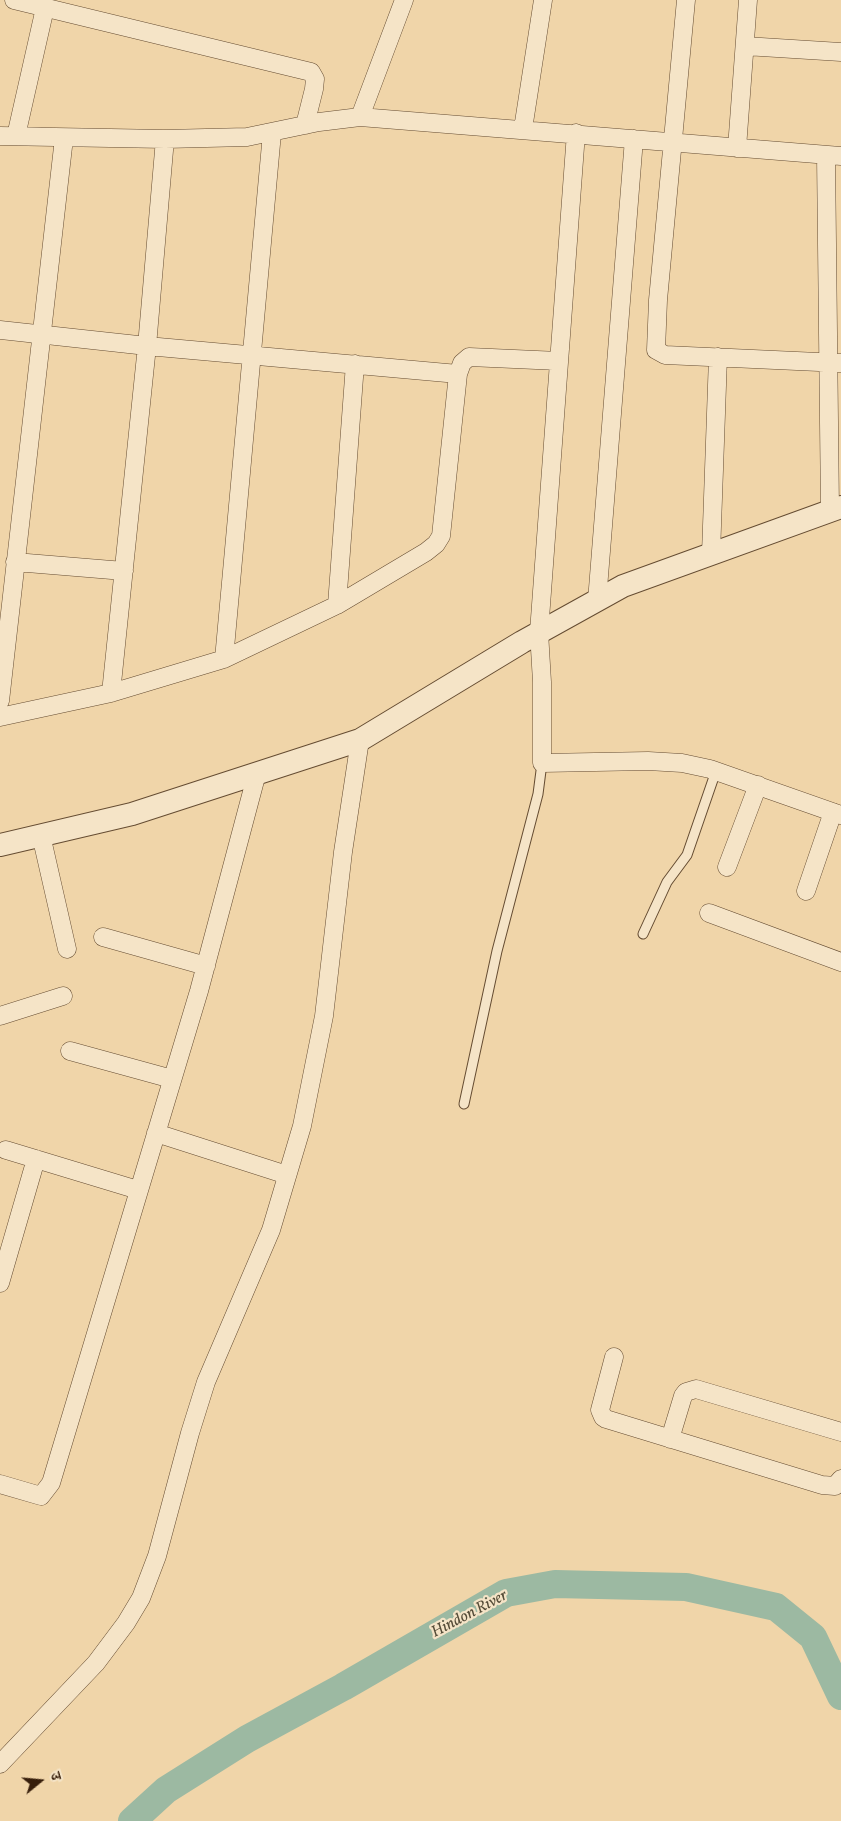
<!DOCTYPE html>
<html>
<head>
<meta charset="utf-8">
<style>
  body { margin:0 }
  #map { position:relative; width:841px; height:1821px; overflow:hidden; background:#f0d5a9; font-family:Vollkorn,"Noto Serif Devanagari",serif }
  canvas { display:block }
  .north { position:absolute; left:15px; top:1756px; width:50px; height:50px; -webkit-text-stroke:4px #f5e4c7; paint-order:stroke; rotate:73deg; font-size:14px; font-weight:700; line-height:20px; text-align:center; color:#371e0b }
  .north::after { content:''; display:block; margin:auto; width:18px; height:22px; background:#371e0b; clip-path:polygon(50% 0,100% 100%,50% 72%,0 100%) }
</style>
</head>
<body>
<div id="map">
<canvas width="841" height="1821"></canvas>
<div class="north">उ</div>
</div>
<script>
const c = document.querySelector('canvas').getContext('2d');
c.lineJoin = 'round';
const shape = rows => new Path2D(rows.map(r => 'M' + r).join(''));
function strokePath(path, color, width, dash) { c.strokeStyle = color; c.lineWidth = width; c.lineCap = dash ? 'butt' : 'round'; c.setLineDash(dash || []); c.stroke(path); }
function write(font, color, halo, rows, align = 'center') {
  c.font = font + ' Vollkorn,serif'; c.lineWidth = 4.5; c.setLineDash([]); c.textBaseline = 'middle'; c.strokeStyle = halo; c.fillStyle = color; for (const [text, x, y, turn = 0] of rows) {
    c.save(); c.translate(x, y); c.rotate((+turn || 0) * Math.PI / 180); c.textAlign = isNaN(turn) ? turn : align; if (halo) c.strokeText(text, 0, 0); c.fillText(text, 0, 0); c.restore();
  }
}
const river = shape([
  [132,1821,166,1790,247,1739,343,1687,506,1593,555,1584,686,1587,776,1607,813,1637,841,1696]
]);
const service = shape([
  [643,934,667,882,687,855,716,771],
  [464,1104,497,951,538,794,542,763]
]);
const minor = shape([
  [14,0,311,72,315,79,314,89,305,125],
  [686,0,658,300,656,350,665,355,841,363],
  [745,46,841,52],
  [360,117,404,0],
  [523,129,543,0],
  [576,133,539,632,542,682,542,763,648,761,682,763,710,769,841,815],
  [0,136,165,139,247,137,319,122,360,117,841,156],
  [16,136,45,8],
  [737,148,748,0],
  [826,155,830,511],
  [0,330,147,346,458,374,462,363,469,357,559,361],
  [711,554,718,357],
  [15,562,124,571],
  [597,601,634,139],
  [337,605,355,364],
  [224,659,272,133],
  [111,693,147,346,165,139],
  [0,701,64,138],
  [0,717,111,693,224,659,337,605,426,552,436,544,441,536,458,374],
  [41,835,67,949],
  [727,867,758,785],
  [806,891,833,812],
  [709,913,841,962],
  [103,937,206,966],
  [0,1016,63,996],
  [70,1051,172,1079],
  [156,1133,287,1175],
  [6,1150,138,1190],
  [0,1283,36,1159],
  [614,1357,600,1410,603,1417,606,1419,822,1485,835,1486,841,1479],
  [670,1439,683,1396,686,1392,696,1389,841,1432],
  [0,1484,41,1496,51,1483,199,991,257,773],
  [0,1764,96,1663,126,1623,141,1598,157,1556,190,1433,206,1382,271,1230,302,1126,324,1016,343,852,360,740]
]);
const tertiary = shape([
  [0,845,132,814,360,740,522,642,623,586,841,507]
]);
const waterNames = [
  ["Hindon River",470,1615,-28]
];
strokePath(river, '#9cb9a2', 28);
strokePath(service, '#654c32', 11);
strokePath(minor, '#654c32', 19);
strokePath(tertiary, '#654c32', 24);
strokePath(service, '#f5e4c7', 9);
strokePath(minor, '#f5e4c7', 18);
strokePath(tertiary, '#f5e4c7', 22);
write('italic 16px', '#554c38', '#f5e4c7', waterNames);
</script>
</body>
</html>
